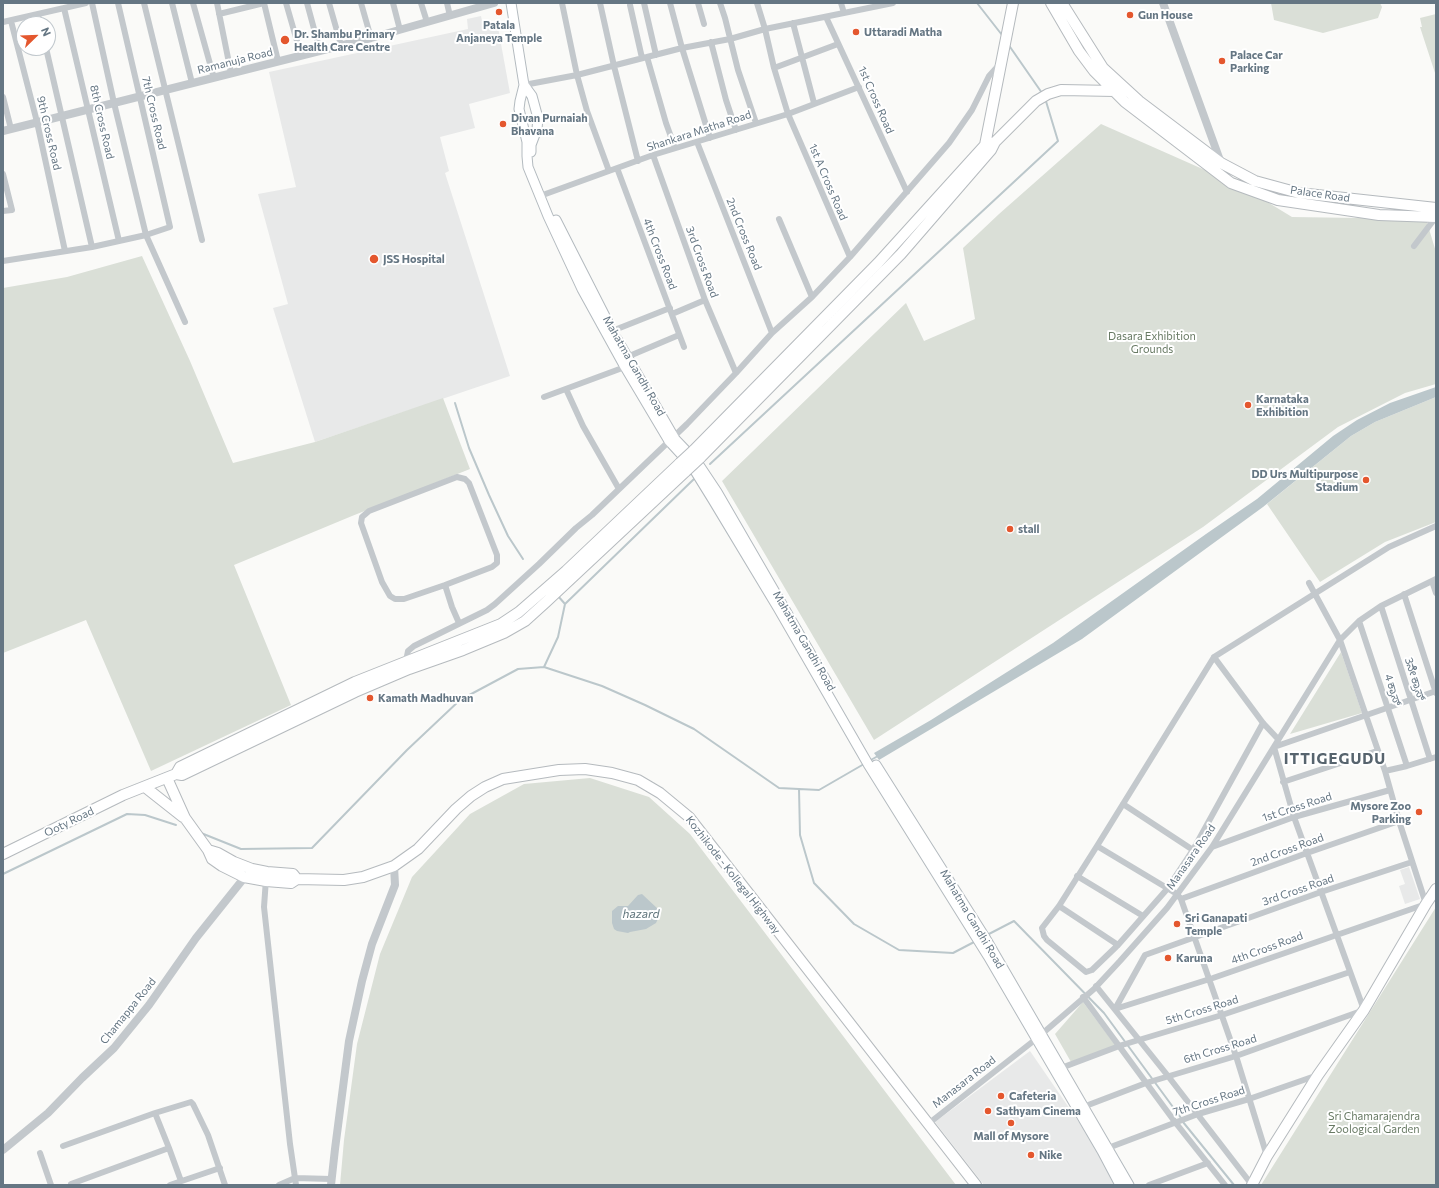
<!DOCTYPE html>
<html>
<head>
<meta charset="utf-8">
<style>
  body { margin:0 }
  #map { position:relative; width:1439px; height:1188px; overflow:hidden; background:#fafaf8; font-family:Commissioner,sans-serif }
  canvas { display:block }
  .frame { position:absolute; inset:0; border:4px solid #657683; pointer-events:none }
  .north { position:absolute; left:16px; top:16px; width:40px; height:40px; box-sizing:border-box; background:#fff; border:1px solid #c1c8cd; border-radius:50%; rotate:67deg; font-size:11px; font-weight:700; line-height:16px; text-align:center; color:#657683 }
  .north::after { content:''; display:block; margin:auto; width:14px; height:18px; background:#e4572e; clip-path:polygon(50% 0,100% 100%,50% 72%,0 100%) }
</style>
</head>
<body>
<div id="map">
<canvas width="1439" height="1188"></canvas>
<div class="frame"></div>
<div class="north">N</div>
</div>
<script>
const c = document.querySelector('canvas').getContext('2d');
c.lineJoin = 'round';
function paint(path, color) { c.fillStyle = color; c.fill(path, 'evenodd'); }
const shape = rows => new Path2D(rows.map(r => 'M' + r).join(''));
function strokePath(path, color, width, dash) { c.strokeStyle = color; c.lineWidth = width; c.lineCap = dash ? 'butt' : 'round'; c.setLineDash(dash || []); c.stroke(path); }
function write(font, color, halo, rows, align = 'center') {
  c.font = font + ' Commissioner,"Noto Sans Kannada",sans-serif'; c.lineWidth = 4; c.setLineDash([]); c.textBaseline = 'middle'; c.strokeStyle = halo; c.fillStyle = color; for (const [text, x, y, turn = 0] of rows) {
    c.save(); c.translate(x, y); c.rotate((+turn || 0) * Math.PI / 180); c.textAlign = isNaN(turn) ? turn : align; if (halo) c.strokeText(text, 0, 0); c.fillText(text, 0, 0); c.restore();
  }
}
const built = shape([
  [481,16,482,21,487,20,488,24,497,22,510,93,469,104,475,128,440,137,449,171,445,173,510,376,315,442,273,308,288,304,258,194,296,187,269,72,468,29,467,19],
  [1409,867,1420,899,1405,904,1399,886,1405,884,1400,870],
  [1030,1051,1096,1147,1117,1185,984,1185,935,1122]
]);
const green = shape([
  [1271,3,1380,3,1382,7,1378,18,1323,33,1274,20],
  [1436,14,1436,76,1420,27,1422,27,1420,18],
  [1101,124,1241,186,1292,217,1426,219,1436,252,1436,384,1405,393,1338,427,1203,527,874,740,722,481,906,303,924,341,975,319,963,248,999,214],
  [142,256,190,361,233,463,315,442,443,398,470,469,352,516,234,565,291,705,151,771,86,620,3,653,3,288,67,277],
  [1436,397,1436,522,1385,542,1320,582,1267,504,1351,436,1375,422],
  [1341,652,1362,713,1290,734],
  [590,778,649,797,690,834,956,1185,340,1185,344,1140,357,1044,380,954,412,877,470,814,524,784],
  [1436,907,1436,1185,1261,1185],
  [1083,1002,1116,1046,1071,1062,1055,1034]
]);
const water = shape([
  [1436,387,1436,397,1375,422,1351,436,1263,507,1082,639,879,760,874,753,931,720,1053,643,1206,534,1257,499,1333,436,1357,420,1390,403],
  [642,894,659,910,660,914,656,923,646,929,630,932,628,933,617,931,614,929,612,923,612,911,618,906,628,906,638,895]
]);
const stream = shape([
  [977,3,1002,35],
  [1008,44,1042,93],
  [455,403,469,448,489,495,508,536,523,559],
  [710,464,1058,141,1045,98],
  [558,596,565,604],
  [544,667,558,637,565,604,694,479],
  [869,761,878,756],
  [799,789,800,835,814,883,854,924,899,950,953,953,976,941],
  [201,833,241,849,312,848,407,750,460,700,518,669,544,667,602,686,645,705,694,729,779,788,819,790,864,764],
  [3,874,127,814,145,815,176,825],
  [987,935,1014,921,1104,1013,1181,1118],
  [1183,1122,1234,1185]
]);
const minor = shape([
  [92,3,114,103,146,235,185,322],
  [144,3,202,240],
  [172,3,192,83],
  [193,3,214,78],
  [217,3,231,73],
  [264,3,278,61],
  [286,3,301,55],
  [307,3,320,51],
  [329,3,341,45],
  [361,3,371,38],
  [393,3,400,30],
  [421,3,427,22],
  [447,3,450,16],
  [562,3,577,75,587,111,609,171],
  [600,3,614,66,638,161],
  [644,3,656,55],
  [670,3,682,48,710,138],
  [698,3,704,24],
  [720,3,725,18,738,70,756,123],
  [757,3,765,29,774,68,788,114,850,257],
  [841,3,844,13],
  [630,5,642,58],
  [64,8,119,241],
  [38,14,40,24],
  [219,14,264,3],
  [826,17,907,192],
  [11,21,37,122,65,251],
  [3,22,86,3],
  [793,23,814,103],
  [711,42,726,100,736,130],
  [46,48,92,247],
  [647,57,666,123,675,148],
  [774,68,838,44],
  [524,85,577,75,682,48,730,39,765,29,893,3],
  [3,97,11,129],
  [697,142,772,333],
  [653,155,705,300,736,373],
  [617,168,684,347],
  [3,174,12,210,3,211],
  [540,196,653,155,788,114,859,87],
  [779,219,812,297],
  [1414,246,1436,217],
  [3,261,92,247,146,235,170,227,118,3],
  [672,314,705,300],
  [612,331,670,308],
  [627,357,679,335],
  [566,389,583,426,619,489],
  [544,397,625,367],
  [457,477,465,479,469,483,497,555,497,563,492,567,445,585,404,599,395,599,390,596,382,582,361,523,362,517,369,511,457,477],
  [1432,581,1436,593],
  [445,585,452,607,459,623],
  [1404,594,1436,693],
  [1381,606,1430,759],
  [1359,621,1407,766],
  [1214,657,1263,723,1278,739],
  [406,661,408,651,414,646,487,610,495,604,539,564,576,528,592,515,687,424,736,373,772,333,812,297,850,257,949,143,972,110,989,76,999,65],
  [1263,723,1193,850,1168,888,1118,945,1092,970,1086,972,1047,940,1044,936,1042,928,1059,906,1097,846,1214,657,1389,547,1436,526],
  [1385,771,1407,766,1436,757],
  [1283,782,1377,751],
  [1123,804,1193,850],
  [1097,846,1177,894,1181,899,1236,1056,1267,1156],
  [1212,847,1294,817,1390,790],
  [1077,876,1143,916],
  [266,879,264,907,290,1144,296,1185],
  [1181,899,1307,853,1399,821],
  [1059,906,1118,945],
  [1096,986,1168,1076,1252,1185],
  [1083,997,1175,1122,1225,1185],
  [1115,1009,1213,978,1426,904,1399,821,1385,771,1340,640,1309,583],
  [1115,1009,1145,955,1321,892,1412,862],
  [1061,1068,1122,1045,1222,1015,1350,972],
  [1083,1107,1146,1083,1236,1056,1364,1010,1294,817,1274,747,1436,691],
  [155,1113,169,1148],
  [928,1124,1036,1039,1094,989,1120,961,1167,908,1212,847,1340,640,1359,621,1381,606,1436,579],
  [63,1146,155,1113,191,1102,193,1104,208,1135,225,1185],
  [1108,1148,1198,1114,1249,1099,1318,1075],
  [40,1153,51,1185],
  [71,1184,169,1148,181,1181],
  [170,1185,220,1168],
  [279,1185,295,1178,331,1179],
  [1149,1185,1208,1163]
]);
const tertiary = shape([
  [1163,3,1221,163],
  [3,131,371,38,494,3],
  [3,1150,48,1113,82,1078,114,1048,149,1005,196,938,248,873],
  [331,1185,335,1149,349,1041,362,981,372,944,395,885,394,866]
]);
const secondary = shape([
  [511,3,524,85,520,101,519,109,527,142,527,156,528,167,548,216,582,289,625,367,669,441,692,466,713,500,778,608,868,764,988,956,1102,1151,1120,1185],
  [524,85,532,96,538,118,537,129,531,145,531,152],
  [556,220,609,324],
  [617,339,675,439,697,462,717,492,827,682],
  [876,765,986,939,1129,1185]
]);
const primary = shape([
  [1051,3,1079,51,1094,71,1125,102,1231,183,1278,200,1379,215,1436,217],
  [1062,3,1103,68,1139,101,1221,163,1255,181,1299,193,1436,208],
  [989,149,985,145,1013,3],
  [693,451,878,263,985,145,995,142],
  [700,458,901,254,991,150,995,142,1036,101,1048,94,1061,90,1115,91],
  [176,774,180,767,355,682,501,624,519,612,566,571,680,463],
  [167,778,185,818,208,850,212,859,222,866,244,877,266,881,291,883,297,879,344,880,363,877,394,866,418,849,456,809,471,796,485,787,503,779,559,770,585,769,612,773,638,780,660,793,689,817,976,1185],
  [145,787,183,817],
  [208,850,218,853,234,862,252,869,267,872,293,874,297,879],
  [3,854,123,795,176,774,182,775,355,692,409,669,463,650,504,633,525,621,546,602,686,471],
  [1252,1185,1267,1156,1318,1075,1364,1010,1426,904,1436,889]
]);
const primaryBridge = shape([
  [680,463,693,451],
  [686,471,700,458]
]);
const markers = [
  [499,12,4,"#e4572e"],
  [1130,15,4,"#e4572e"],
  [856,32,4,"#e4572e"],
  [285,40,5,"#e4572e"],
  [1222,61,4,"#e4572e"],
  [503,124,4,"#e4572e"],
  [374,259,5,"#e4572e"],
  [1248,405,4,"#e4572e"],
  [1366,480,4,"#e4572e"],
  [1010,529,4,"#e4572e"],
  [370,698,4,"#e4572e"],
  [1419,812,4,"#e4572e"],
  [1177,924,4,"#e4572e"],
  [1168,958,4,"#e4572e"],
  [1001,1096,4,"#e4572e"],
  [988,1111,4,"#e4572e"],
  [1011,1123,4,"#e4572e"],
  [1031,1155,4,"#e4572e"]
];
const poiNames = [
  ["Gun House",1138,15],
  ["Patala",499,25,"center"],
  ["Anjaneya Temple",499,38,"center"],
  ["Uttaradi Matha",864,32],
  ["Dr. Shambu Primary",294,34],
  ["Health Care Centre",294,47],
  ["Palace Car",1230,55],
  ["Parking",1230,68],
  ["Divan Purnaiah",511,118],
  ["Bhavana",511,131],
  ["JSS Hospital",383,259],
  ["Karnataka",1256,399],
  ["Exhibition",1256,412],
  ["DD Urs Multipurpose",1358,474,"right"],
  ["Stadium",1358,487,"right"],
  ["stall",1018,529],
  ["Kamath Madhuvan",378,698],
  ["Mysore Zoo",1411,806,"right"],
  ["Parking",1411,819,"right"],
  ["Sri Ganapati",1185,918],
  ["Temple",1185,931],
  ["Karuna",1176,958],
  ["Cafeteria",1009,1096],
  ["Sathyam Cinema",996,1111],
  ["Mall of Mysore",1011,1136,"center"],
  ["Nike",1039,1155]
];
const streetNames = [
  ["Ramanuja Road",235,61,-14],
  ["1st Cross Road",876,100,66],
  ["7th Cross Road",154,113,77],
  ["8th Cross Road",102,122,77],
  ["Shankara Matha Road",699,131,-18],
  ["9th Cross Road",49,133,77],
  ["1st A Cross Road",828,182,67],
  ["Palace Road",1320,194,8],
  ["2nd Cross Road",744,234,68],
  ["4th Cross Road",660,254,69],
  ["3rd Cross Road",702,262,70],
  ["Mahatma Gandhi Road",634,366,60],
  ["Mahatma Gandhi Road",804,641,60],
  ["3ನೆೇ ಕ್ರಾಸ್",1415,679,72],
  ["4 ಕ್ರಾಸ್",1393,690,72],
  ["1st Cross Road",1297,807,-18],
  ["Ooty Road",69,822,-26],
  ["2nd Cross Road",1287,850,-20],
  ["Manasara Road",1191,857,-55],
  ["Kozhikode - Kollegal Highway",733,875,52],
  ["3rd Cross Road",1298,890,-19],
  ["Mahatma Gandhi Road",972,919,59],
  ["4th Cross Road",1267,948,-20],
  ["5th Cross Road",1202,1010,-17],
  ["Chamappa Road",128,1011,-51],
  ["6th Cross Road",1220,1049,-17],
  ["Manasara Road",964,1082,-38],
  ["7th Cross Road",1209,1101,-18]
];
const parkNames = [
  ["Dasara Exhibition",1152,336],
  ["Grounds",1152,349],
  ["Sri Chamarajendra",1374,1116],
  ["Zoological Garden",1374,1129]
];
const waterNames = [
  ["hazard",641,914]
];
const districtNames = [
  ["ITTIGEGUDU",1335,759]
];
paint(built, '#e8e9e9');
paint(green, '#dadfd7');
paint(water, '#bbc7cb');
strokePath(stream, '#bbc7cb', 2);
strokePath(secondary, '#b3babf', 11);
strokePath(primary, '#b5babe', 12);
strokePath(minor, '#c3c8cc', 6);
strokePath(tertiary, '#c3c8cc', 8);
strokePath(secondary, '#fff', 9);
strokePath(primary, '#fff', 10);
strokePath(primaryBridge, '#b5babe', 12, []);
strokePath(primaryBridge, '#fff', 10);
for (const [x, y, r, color] of markers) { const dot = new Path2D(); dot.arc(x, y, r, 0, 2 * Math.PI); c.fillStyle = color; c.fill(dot); strokePath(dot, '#fff', 1.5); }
write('bold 11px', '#657683', '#fff', poiNames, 'left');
write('11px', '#657683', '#fff', streetNames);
write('11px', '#687a64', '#fff', parkNames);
write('italic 12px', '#60757c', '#fff', waterNames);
c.letterSpacing = '1px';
write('bold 15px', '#57646e', '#fff', districtNames);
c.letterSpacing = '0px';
</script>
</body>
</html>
